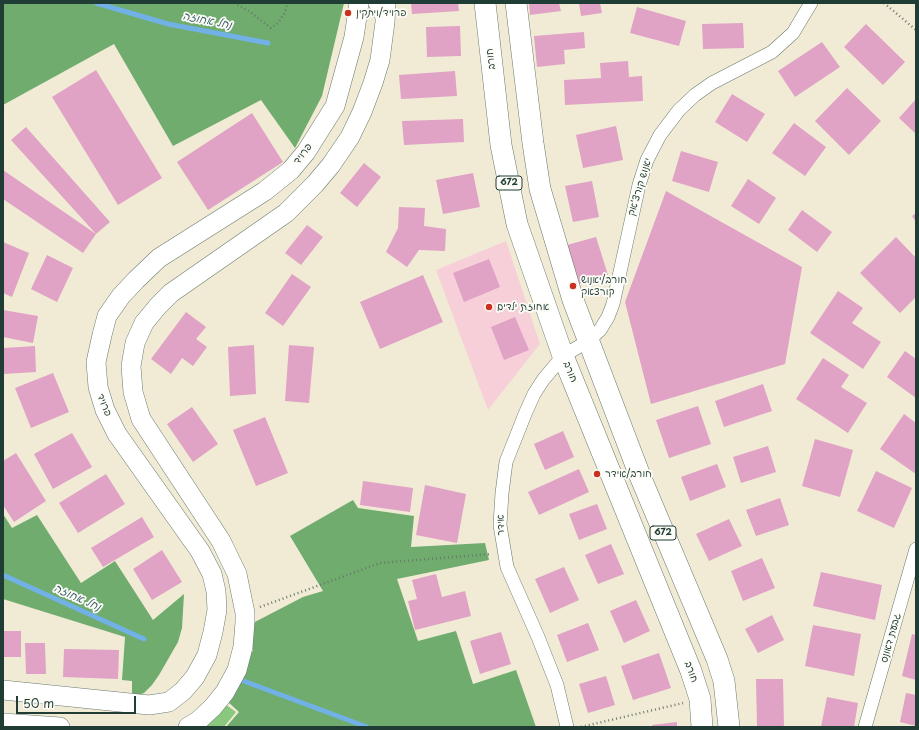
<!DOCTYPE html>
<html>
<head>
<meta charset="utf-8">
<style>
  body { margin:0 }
  #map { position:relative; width:919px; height:730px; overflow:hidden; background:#f1ebd5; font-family:"Playpen Sans",sans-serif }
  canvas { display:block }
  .frame { position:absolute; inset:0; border:4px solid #1f3d34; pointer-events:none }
  .scale { position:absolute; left:16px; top:696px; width:120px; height:18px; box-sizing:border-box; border:2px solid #1f3d34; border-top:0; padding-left:5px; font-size:12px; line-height:14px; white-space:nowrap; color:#1f3d34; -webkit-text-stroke:3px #fdfcf7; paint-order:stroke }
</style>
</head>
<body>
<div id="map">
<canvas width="919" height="730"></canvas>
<div class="frame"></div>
<div class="scale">50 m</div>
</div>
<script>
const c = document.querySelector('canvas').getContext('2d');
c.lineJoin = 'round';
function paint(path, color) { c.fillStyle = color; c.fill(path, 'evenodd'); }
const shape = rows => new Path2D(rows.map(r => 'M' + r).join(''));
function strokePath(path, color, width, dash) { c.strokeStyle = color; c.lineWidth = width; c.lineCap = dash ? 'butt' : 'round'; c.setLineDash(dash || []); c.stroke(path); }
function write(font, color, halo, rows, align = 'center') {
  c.font = font + ' "Playpen Sans","Playpen Sans Hebrew",sans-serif'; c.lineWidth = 3.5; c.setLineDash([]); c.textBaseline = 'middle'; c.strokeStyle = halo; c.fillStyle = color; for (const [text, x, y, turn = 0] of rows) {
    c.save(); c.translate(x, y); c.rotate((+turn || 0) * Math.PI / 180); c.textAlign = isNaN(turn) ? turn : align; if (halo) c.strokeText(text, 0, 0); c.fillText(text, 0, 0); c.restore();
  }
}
const built = shape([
  [506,241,540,344,488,410,436,270]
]);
const green = shape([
  [225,704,236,712,224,727,208,727,207,726]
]);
const forest = shape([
  [3,3,344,3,322,96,295,148,261,100,173,146,114,44,3,105],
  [353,500,358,508,414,516,411,547,485,543,489,560,397,579,418,641,456,631,473,684,516,670,536,727,226,727,239,712,227,701,239,685,247,670,244,659,253,651,251,624,303,597,323,591,290,536],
  [3,514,12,528,37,515,81,583,115,561,153,620,184,594,182,628,178,642,159,675,152,685,144,693,132,697,132,681,122,680,125,637,3,599]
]);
const stream = shape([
  [96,3,168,24,268,43],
  [3,575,144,639],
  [241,680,367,727]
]);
const building = shape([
  [411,3,458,3,459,11,412,14],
  [529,3,559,3,561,11,530,15],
  [579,3,600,3,602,13,581,16],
  [637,7,686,21,679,46,630,33],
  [743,23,744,48,703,49,702,24],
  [866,24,905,62,883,85,844,47],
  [460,26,461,56,427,57,426,27],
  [584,32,585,48,564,50,565,64,537,67,534,36],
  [822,42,840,67,795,97,778,71],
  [628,61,629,77,642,76,643,101,565,105,564,80,601,78,600,63],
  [96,70,162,178,118,205,52,97],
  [455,71,457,96,401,99,399,75],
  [847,88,881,121,849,155,815,121],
  [732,94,765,114,747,142,715,122],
  [916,99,916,134,899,118],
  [252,113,283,162,208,210,177,162],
  [463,119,464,142,404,145,402,121],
  [794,123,826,147,805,176,772,153],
  [616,126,623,160,583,168,576,135],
  [26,127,110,222,96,234,83,253,3,199,3,170,96,234,11,140],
  [681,151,718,162,709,192,672,181],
  [364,163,381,177,357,207,340,193],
  [473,173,480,207,443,214,436,180],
  [748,179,776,198,759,224,731,206],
  [592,181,599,217,573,222,565,186],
  [666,191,802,267,785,364,651,404,625,302],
  [399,207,425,208,424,226,446,229,445,251,419,250,407,267,386,252,398,228],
  [802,210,832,232,817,252,788,230],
  [916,213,916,222,912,216],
  [307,225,323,237,301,265,285,253],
  [596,237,608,275,578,284,567,245],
  [896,237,916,258,916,297,900,313,860,273],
  [3,242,29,253,12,297,3,293],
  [47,255,73,268,57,302,31,289],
  [489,259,500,287,464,302,453,273],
  [292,274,311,287,283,326,265,313],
  [423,275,443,322,380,349,360,302],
  [838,291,863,308,852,323,881,342,863,369,810,333],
  [3,310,38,316,33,343,3,337],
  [186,312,206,327,196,339,207,347,193,366,182,358,171,374,151,359],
  [515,317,529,350,504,360,491,327],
  [254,345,256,394,230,396,228,347],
  [289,345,314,347,309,403,285,401],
  [35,346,36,372,3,374,3,348],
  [905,351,916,359,916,398,887,377],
  [823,358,849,375,841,387,867,403,848,433,796,399],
  [53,373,69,412,31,428,15,388],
  [763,384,772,411,724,427,715,401],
  [698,406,711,444,669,458,656,420],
  [192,407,218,444,193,462,167,424],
  [904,414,916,423,916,474,880,449],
  [265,417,288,473,256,486,233,430],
  [563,431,574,457,545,470,534,444],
  [72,433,92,467,53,489,34,454],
  [815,439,853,450,840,497,802,486],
  [768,446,776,472,741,483,733,457],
  [16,453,46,501,14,522,3,505,3,461],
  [717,464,726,487,690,501,681,477],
  [579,469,589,492,539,515,528,492],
  [876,471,912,488,894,528,857,511],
  [106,474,125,504,78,533,59,503],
  [363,481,413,488,410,512,360,505],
  [425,485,466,494,457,543,416,535],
  [780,498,789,525,756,536,746,510],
  [597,504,607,529,579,540,569,514],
  [142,517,154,537,103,567,91,548],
  [729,519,742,546,709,561,696,534],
  [611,544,624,574,598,584,585,555],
  [162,550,182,582,152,600,133,569],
  [762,558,775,588,743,601,731,571],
  [564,567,579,600,550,613,535,579],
  [821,572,882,585,875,620,813,606],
  [436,574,442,597,465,591,471,616,415,630,408,601,417,599,412,580],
  [636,600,650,631,624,643,610,611],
  [772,615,784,640,758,653,745,629],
  [588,623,599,650,567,662,557,635],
  [813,625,861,634,854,676,805,666],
  [3,631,21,631,21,657,3,657],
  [501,632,511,664,480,674,470,641],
  [912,634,916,635,916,680,902,676],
  [25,643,45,643,46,674,26,674],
  [64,649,119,650,118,679,63,677],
  [659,653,671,688,633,700,621,666],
  [606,676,615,705,588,713,579,684],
  [756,679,783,679,784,727,757,727],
  [906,693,916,695,916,726,900,722],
  [827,697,858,703,854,727,821,727],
  [677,722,677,727,653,727,652,725]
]);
const path = shape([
  [234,3,249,11,271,28,278,23,284,14,288,3],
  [884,3,916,30],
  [260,607,380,563,491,554],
  [581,727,683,703]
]);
const minor = shape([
  [375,3,384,21],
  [567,727,557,685,538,637,507,567,500,525,502,493,506,462,525,414,534,394,543,380,563,356,588,341,600,330,608,317,613,304,639,185,647,160,660,135,679,110,695,95,712,83,772,52,793,33,811,3],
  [865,727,916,549]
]);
const secondary = shape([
  [3,690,149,705,169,702,183,691,195,677,207,655,213,632,217,610,216,591,212,574,200,551,117,434,105,410,98,387,96,362,102,335,107,316,121,296,136,280,159,258,265,191,291,170,306,152,335,106,354,37,359,3],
  [3,723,60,727],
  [188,727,198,721,213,707,225,692,237,670,243,647,245,622,245,613,237,574,221,541,141,419,133,392,131,366,135,343,144,323,158,306,171,293,286,213,315,184,331,165,350,137,362,112,373,83,380,60,385,22,386,3]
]);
const primary = shape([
  [485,3,501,145,517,224,563,356,691,671,700,699,702,727],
  [516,3,533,143,540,189,573,300,640,476,717,659,724,681,729,727]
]);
const markers = [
  [348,13,4,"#c8321e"],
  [573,286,4,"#c8321e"],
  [489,307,4,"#c8321e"],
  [597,474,4,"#c8321e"]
];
const shields = [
  [509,183,26],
  [663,533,26]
];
const shieldNames = [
  ["672",509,183],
  ["672",663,533]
];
const poiNames = [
  ["פרויד/ויתקין",356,13],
  ["חורב/יאנוש",581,280],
  ["קורצאק",581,292],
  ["אחוזת ילדים",497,307],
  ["חורב/אידר",605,474]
];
const streetNames = [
  ["חורב",491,59,-97],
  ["פרויד",303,154,-52],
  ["יאנוש קורצ'אק",640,187,-73],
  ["חורב",570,372,68],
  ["פרויד",104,405,68],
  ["אידר",501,525,-92],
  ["גבעת דאונס",891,638,-74],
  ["חורב",691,672,70]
];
const waterNames = [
  ["נחל אחוזה",207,21,11],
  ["נחל אחוזה",77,598,24]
];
paint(built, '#f6cfd9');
paint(green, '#8ac87f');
paint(forest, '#6fac6e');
strokePath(stream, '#71b1e5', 5);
paint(building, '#e0a2c5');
strokePath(minor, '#687a6c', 14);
strokePath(secondary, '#687a6c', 20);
strokePath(primary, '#687a6c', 22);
strokePath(path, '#687a6c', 2.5, [1, 3]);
strokePath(minor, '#fff', 13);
strokePath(secondary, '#fff', 19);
strokePath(primary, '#fff', 21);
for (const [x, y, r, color] of markers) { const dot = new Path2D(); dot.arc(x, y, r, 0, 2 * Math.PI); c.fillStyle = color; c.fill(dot); strokePath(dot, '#fdfcf7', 1.5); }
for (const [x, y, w] of shields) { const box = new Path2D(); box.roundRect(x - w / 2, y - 7, w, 14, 3); c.fillStyle = '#fdfcf7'; c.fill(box); strokePath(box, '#1f3d34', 1); }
write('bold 9px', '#1f3d34', null, shieldNames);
write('10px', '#1f3d34', '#fdfcf7', poiNames, 'left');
write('10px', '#1f3d34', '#fdfcf7', streetNames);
write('italic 11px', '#386069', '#fdfcf7', waterNames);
</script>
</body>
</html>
